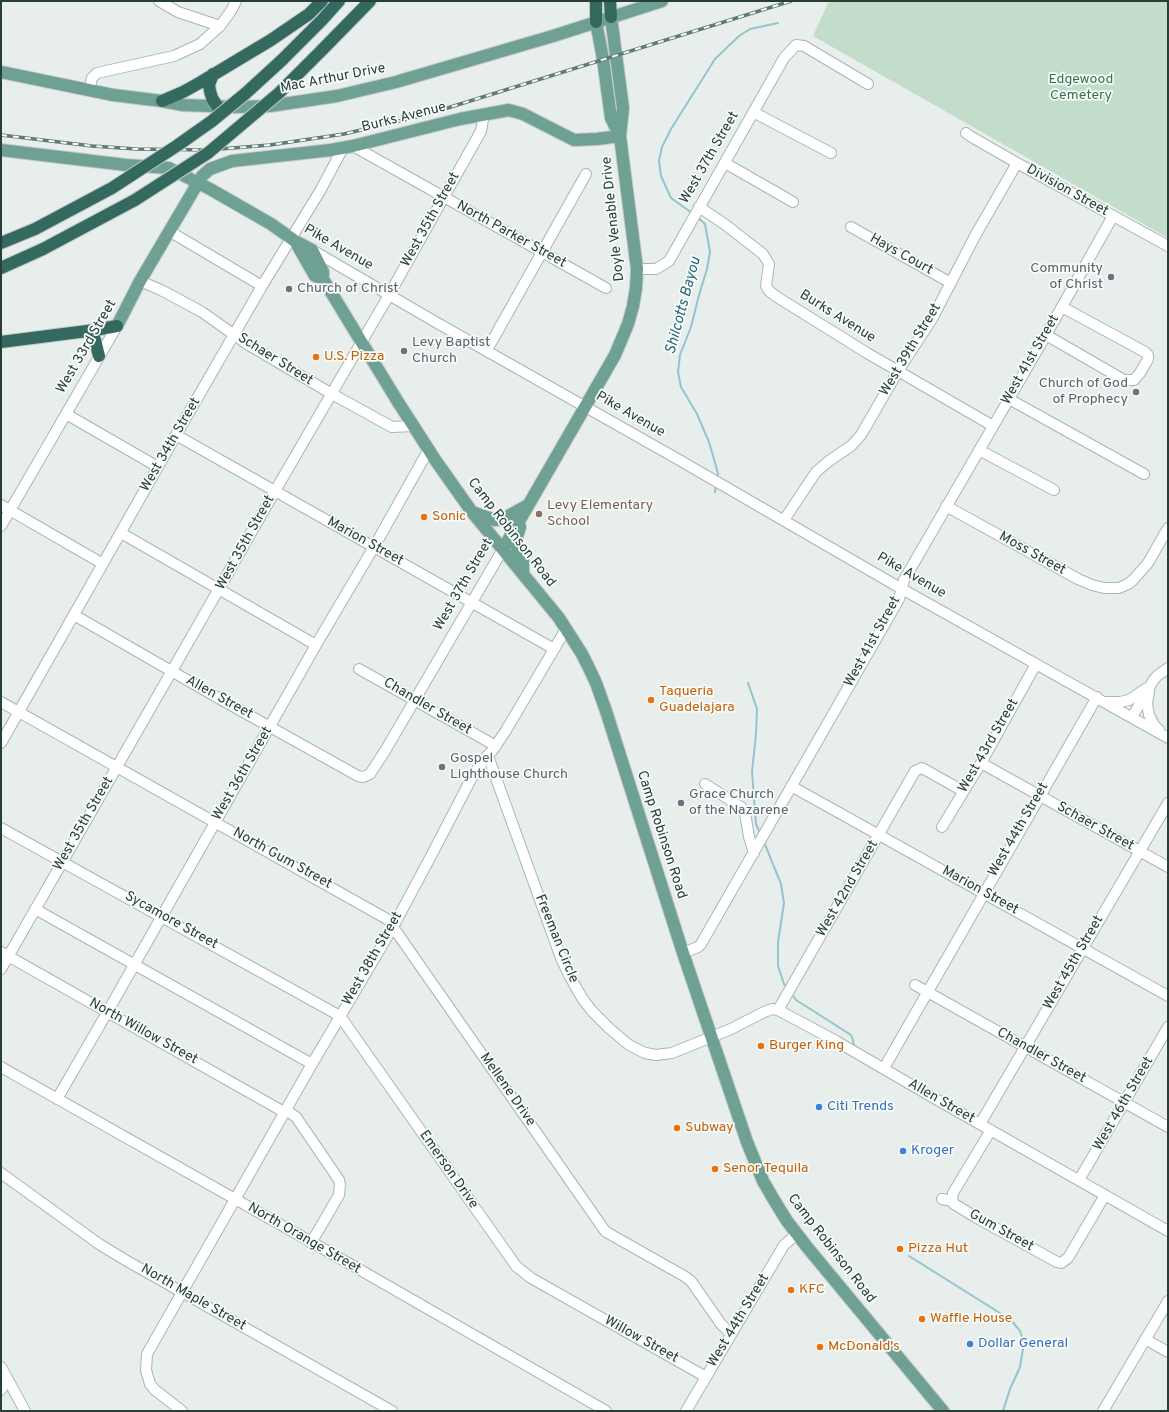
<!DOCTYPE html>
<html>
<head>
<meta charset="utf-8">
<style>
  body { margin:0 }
  #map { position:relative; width:1169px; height:1412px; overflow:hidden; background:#e7eeeb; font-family:Overpass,sans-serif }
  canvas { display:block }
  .frame { position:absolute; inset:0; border:2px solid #273f39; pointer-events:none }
</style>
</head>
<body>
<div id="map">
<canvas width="1169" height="1412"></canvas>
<div class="frame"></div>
</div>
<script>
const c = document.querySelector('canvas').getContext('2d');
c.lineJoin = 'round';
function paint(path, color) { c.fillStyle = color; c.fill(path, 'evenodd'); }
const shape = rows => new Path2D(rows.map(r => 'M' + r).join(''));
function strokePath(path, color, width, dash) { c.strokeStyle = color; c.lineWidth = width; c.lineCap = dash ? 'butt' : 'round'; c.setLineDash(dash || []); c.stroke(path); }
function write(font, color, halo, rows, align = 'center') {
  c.font = font + ' Overpass,sans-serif'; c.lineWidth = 3.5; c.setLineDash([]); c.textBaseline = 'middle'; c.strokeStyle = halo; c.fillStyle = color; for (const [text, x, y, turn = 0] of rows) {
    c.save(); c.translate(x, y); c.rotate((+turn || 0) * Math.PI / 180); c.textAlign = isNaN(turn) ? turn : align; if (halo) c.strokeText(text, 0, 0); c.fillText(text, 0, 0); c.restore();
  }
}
const green = shape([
  [835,1,1168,1,1168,238,813,36,828,3]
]);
const stream = shape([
  [692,213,671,198,661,176,659,161,662,147,671,129,715,59,739,36,750,29,778,23],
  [697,217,705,224,710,252,707,269,699,295,691,327,680,355,678,372,681,387,697,414,709,442,716,466,718,474,717,479],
  [715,492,716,486],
  [748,683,757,709,756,734,752,772,756,824,760,833],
  [764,842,781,884,784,903,778,942,778,966,784,984,788,988],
  [791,993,796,1000,804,1005,851,1035,853,1040,854,1046],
  [909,1256,1011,1320,1020,1331,1024,1343,1020,1367,1010,1389,1003,1411]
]);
const minor = shape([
  [159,1,178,12,220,26],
  [89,90,92,78,97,73,174,56,200,44,220,26,231,11,236,1],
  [753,112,831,153],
  [966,133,970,136,1017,163,1168,246],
  [353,146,606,288],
  [725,163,793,202],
  [699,207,723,223,763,254,769,264,766,286,769,291,777,297,867,353,993,426],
  [851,227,951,283],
  [169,231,262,286],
  [312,250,439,324,674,457,902,589,1168,738],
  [637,269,656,269,669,261,784,58,796,45,804,46,868,84],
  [140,281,161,290,202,312,247,344,332,394,392,427,414,426],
  [1046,335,1124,380,1134,380,1140,373,1148,359,1148,355,1145,352,1062,307],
  [487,350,586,174],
  [1009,399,1144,474],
  [66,414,158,467],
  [176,435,554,649],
  [979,450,1054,490],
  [1,505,103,564],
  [946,506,1078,579,1092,585,1104,588,1119,588,1128,584,1133,580,1148,563,1168,528],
  [784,520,816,472,829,461,851,446,861,435,898,371,932,319,975,236,1017,163],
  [1,526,117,326],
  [121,533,316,645],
  [74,615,220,699,358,776,363,777,370,774,385,751,503,549],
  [359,669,496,746],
  [1149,691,1147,704,1149,715,1154,725,1159,730],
  [1,702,394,923],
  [1107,702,1120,702,1129,700,1147,688],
  [1132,717,1153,681,1157,676,1168,668],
  [1,743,176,435,262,286,320,191,343,148],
  [488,756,561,958,569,975,582,998,592,1011,610,1029,629,1045,645,1053,656,1055,672,1053,731,1029,764,1012,772,1009,778,1010,836,1041,934,1098,1168,1231],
  [981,763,1168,867],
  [705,784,741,807,745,813,749,837,754,853],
  [791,786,1168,996],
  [942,827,981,763,1036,664],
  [1,828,340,1016,516,1266,531,1278,706,1377],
  [35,909,312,1064],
  [393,927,605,1231,608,1233,684,1276,691,1281,721,1324,731,1334],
  [1,952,284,1112],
  [683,953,698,947,701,944,899,599,904,580,1046,335,1113,216],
  [1,969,275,491,389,295,481,131,484,114],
  [915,985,1168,1127],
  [778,1010,915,771,922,768,963,791],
  [1,1067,322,1248,606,1411],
  [884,1068,1097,697],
  [57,1099,108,1011,316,645,378,540,429,449],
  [286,1110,296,1117,339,1180,340,1185,339,1195,311,1243],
  [980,1124,1168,803],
  [1,1173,99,1244,127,1261,392,1411],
  [1079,1180,1168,1027],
  [942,1199,952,1201,954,1204,977,1218,1057,1262,1061,1263,1068,1258,1105,1195],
  [952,1201,953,1193,991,1130],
  [1145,1339,1168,1352],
  [1,1367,25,1411],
  [1,1390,7,1379],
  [182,1411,155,1390,150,1384,146,1370,147,1354,312,1064,393,927,430,858,470,781,484,759,492,751,505,732,566,629],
  [686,1411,784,1245,797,1234],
  [1103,1411,1168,1301]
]);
const major = shape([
  [596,22,603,59,611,118,620,136],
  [1,72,113,95,162,101,183,105,235,107,270,106,337,96,396,82,553,36,662,1],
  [1,150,126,165,169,168,210,189,271,224,295,241,312,250,323,272,323,279,398,402,436,461,472,512,559,618,582,654,588,666,596,683,606,711,683,953,747,1142,763,1181,774,1200,787,1221,807,1247,943,1411],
  [295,241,315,276,323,279],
  [117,326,140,281,202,176,210,169,232,161,331,150,353,146,460,119,509,110,523,114,574,140,597,139,620,136],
  [472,512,495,520,503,519,528,505],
  [520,527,516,539,516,545,518,551,523,558,523,573],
  [503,549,615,355,628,324,633,306,636,288,637,269,620,136,623,108,611,17]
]);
const highway = shape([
  [596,1,596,22],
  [610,1,611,17],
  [321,51,370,1],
  [282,60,322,20,339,1],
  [213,74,209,85,210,91,212,98,217,106],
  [162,101,183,92,201,82,271,40,309,14,322,1],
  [1,243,35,229],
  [1,268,43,249],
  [89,331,95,340,99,356],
  [1,342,95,330,117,326]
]);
const rail = shape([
  [1,135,92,146,136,149,208,150,270,145,344,134,425,115,791,1]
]);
const highwayBridge = shape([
  [35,229,112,188,178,145,212,121,246,93,282,60],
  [43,249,135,200,208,153,279,93,321,51]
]);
const markers = [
  [1111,277,4,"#6b7280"],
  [289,289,4,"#6b7280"],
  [404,351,4,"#6b7280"],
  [316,357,4,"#e8710a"],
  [1136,392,4,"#6b7280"],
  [539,514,4,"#8d6e63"],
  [424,517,4,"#e8710a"],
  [651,700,4,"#e8710a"],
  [442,767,4,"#6b7280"],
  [681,803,4,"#6b7280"],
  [761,1046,4,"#e8710a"],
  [819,1107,4,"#3f7fe0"],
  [677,1128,4,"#e8710a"],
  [903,1151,4,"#3f7fe0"],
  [715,1169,4,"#e8710a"],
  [900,1249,4,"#e8710a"],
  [791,1290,4,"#e8710a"],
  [922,1319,4,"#e8710a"],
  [970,1344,4,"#3f7fe0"],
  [820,1347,4,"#e8710a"]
];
const streetNames = [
  ["Mac Arthur Drive",333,79,-11],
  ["Burks Avenue",404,118,-14],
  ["West 37th Street",710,158,-60],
  ["Division Street",1067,191,29],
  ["Doyle Venable Drive",614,219,-96],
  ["West 35th Street",431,220,-61],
  ["North Parker Street",511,235,29],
  ["Pike Avenue",338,248,30],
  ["Hays Court",901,255,29],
  ["Burks Avenue",837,317,32],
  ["West 33rd Street",87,347,-60],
  ["West 39th Street",911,350,-59],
  ["Schaer Street",275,360,32],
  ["West 41st Street",1031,360,-60],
  ["Pike Avenue",630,415,30],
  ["West 34th Street",171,445,-60],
  ["Camp Robinson Road",511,533,52],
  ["Marion Street",365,542,29],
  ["West 35th Street",246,543,-61],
  ["Moss Street",1032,554,29],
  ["Pike Avenue",911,576,30],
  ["West 37th Street",464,585,-60],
  ["West 41st Street",873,642,-61],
  ["Allen Street",219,698,29],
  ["Chandler Street",427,707,30],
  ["West 43rd Street",989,746,-60],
  ["West 36th Street",243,774,-60],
  ["West 35th Street",84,824,-60],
  ["Schaer Street",1095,827,29],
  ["West 44th Street",1019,830,-60],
  ["Camp Robinson Road",661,835,72],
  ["North Gum Street",282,859,29],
  ["West 42nd Street",848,889,-60],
  ["Marion Street",980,891,29],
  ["Sycamore Street",171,921,29],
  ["Freeman Circle",556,939,68],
  ["West 38th Street",373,959,-60],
  ["West 45th Street",1074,963,-60],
  ["North Willow Street",143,1032,29],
  ["Chandler Street",1041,1056,29],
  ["Mellene Drive",507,1090,55],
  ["Allen Street",941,1102,30],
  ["West 46th Street",1124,1104,-60],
  ["Emerson Drive",448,1170,55],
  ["Gum Street",1001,1231,29],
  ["North Orange Street",304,1239,30],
  ["Camp Robinson Road",831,1249,52],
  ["North Maple Street",193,1298,30],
  ["West 44th Street",739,1321,-59],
  ["Willow Street",641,1340,29]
];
const parkNames = [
  ["Edgewood",1081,80],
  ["Cemetery",1081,96]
];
const worshipNames = [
  ["Community",1103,269,"right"],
  ["of Christ",1103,285,"right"],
  ["Church of Christ",297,289],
  ["Levy Baptist",412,343],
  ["Church",412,359],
  ["Church of God",1128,384,"right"],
  ["of Prophecy",1128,400,"right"],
  ["Gospel",450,759],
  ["Lighthouse Church",450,775],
  ["Grace Church",689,795],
  ["of the Nazarene",689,811]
];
const foodNames = [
  ["U.S. Pizza",324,357],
  ["Sonic",432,517],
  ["Taqueria",659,692],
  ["Guadelajara",659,708],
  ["Burger King",769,1046],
  ["Subway",685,1128],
  ["Senor Tequila",723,1169],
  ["Pizza Hut",908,1249],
  ["KFC",799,1290],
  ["Waffle House",930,1319],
  ["McDonald's",828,1347]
];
const educationNames = [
  ["Levy Elementary",547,506],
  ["School",547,522]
];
const shopNames = [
  ["Citi Trends",827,1107],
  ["Kroger",911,1151],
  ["Dollar General",978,1344]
];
const waterNames = [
  ["Shilcotts Bayou",684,306,-75]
];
paint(green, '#c2ddca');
strokePath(stream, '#94c4ce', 2);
strokePath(minor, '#aab6b2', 12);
strokePath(major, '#c3c9c8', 14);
strokePath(highway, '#c3c9c8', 14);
strokePath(minor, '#fff', 10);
strokePath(major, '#6fa094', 12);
strokePath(highway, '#34695f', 12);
strokePath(rail, '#617a74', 3.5);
strokePath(rail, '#f7fbf9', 2, [6]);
strokePath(highwayBridge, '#c3c9c8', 14, []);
strokePath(highwayBridge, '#34695f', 12);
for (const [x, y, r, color] of markers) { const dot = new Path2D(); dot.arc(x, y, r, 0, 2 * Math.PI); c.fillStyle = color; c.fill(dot); strokePath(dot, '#f7fbf9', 1.5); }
write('14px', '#273f39', '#f7fbf9', streetNames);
write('14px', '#34734d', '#f7fbf9', parkNames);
write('14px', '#5b616d', '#f7fbf9', worshipNames, 'left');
write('14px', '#c56008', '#f7fbf9', foodNames, 'left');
write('14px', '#785e54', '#f7fbf9', educationNames, 'left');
write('14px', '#366cbe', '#f7fbf9', shopNames, 'left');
write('italic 15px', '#256877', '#f7fbf9', waterNames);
</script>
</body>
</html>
